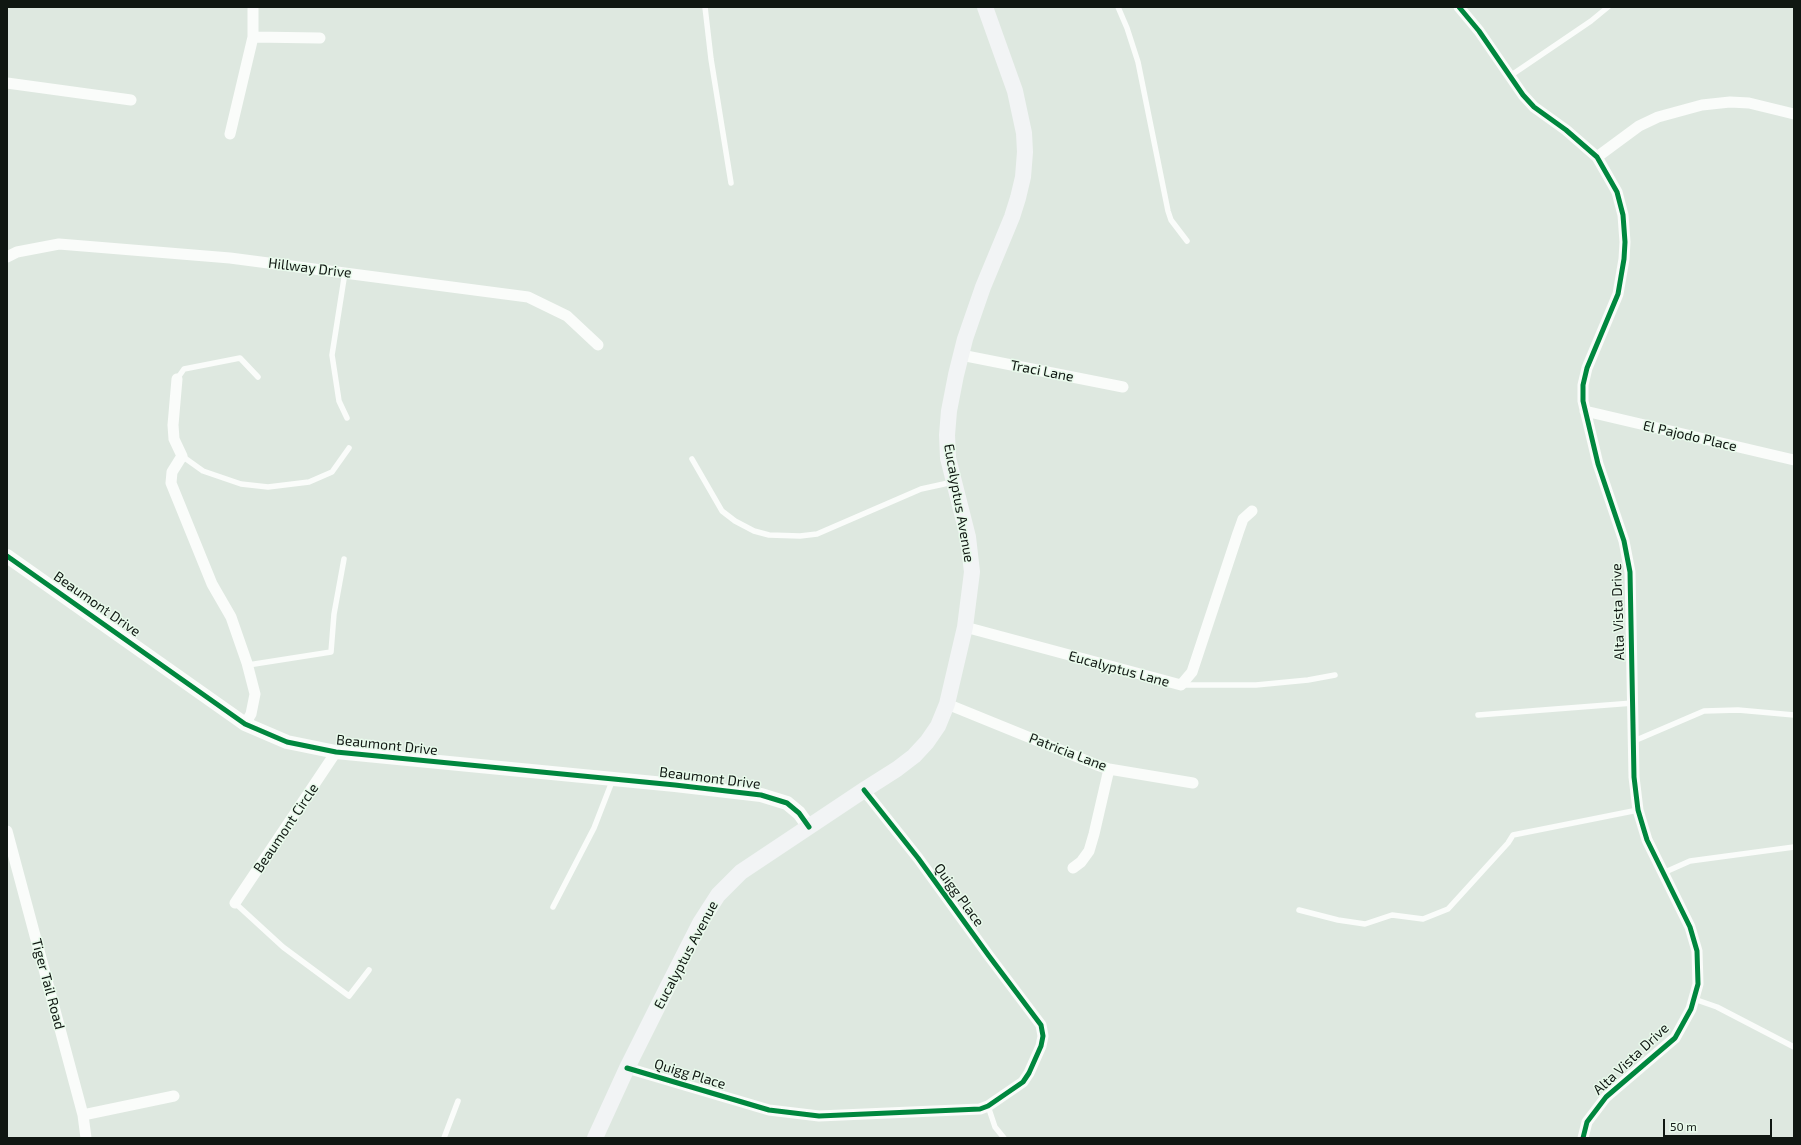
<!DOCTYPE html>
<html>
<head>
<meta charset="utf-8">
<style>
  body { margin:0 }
  #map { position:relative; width:1801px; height:1145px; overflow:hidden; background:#dee8e0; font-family:"Exo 2",sans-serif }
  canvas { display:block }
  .frame { position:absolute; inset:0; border:8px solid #101712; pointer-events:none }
  .scale { position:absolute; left:1663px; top:1119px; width:109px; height:18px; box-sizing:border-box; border:2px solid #101712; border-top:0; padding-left:5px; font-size:12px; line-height:14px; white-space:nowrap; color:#101712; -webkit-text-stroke:3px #e8faeb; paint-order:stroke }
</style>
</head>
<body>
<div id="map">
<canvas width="1801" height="1145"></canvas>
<div class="frame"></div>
<div class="scale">50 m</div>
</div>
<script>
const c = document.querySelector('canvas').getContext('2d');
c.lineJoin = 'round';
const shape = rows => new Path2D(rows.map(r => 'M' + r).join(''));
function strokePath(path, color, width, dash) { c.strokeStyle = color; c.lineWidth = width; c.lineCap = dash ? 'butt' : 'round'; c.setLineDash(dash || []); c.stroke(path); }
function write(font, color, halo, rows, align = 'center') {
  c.font = font + ' "Exo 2",sans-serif'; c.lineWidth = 3; c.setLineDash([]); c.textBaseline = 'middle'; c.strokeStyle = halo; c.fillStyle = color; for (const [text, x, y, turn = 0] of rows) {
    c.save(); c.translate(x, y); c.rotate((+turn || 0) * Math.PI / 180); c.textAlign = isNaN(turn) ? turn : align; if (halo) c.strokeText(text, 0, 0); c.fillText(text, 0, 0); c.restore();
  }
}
const service = shape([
  [705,7,711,59,731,183],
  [1118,7,1127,28,1138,62,1168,211,1171,220,1187,241],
  [1510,76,1591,21,1608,7],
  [345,272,332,355,339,401,347,418],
  [177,379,184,369,240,358,258,377],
  [182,456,203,471,241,484,268,487,309,482,332,472,349,448],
  [692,459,722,511,735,521,754,531,769,535,800,536,817,534,921,489,953,482],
  [248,665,331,652,334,614,344,559],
  [1181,685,1256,685,1308,680,1335,675],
  [1478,715,1633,703],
  [1634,741,1704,711,1738,710,1794,715],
  [1663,873,1690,861,1794,847],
  [235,903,283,947,349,996,369,970],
  [553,907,594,828,613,779],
  [1299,910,1338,920,1365,924,1392,915,1423,919,1448,909,1508,843,1513,835,1638,810],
  [1694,999,1717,1007,1794,1047],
  [988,1106,995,1127,1004,1138],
  [444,1138,458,1101]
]);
const minor = shape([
  [1459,7,1479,31,1523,95,1534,107,1566,130,1597,157,1617,192,1623,215,1625,242,1624,259,1618,294,1587,368,1583,385,1583,401,1598,464,1624,541,1630,572,1634,777,1638,810,1647,840,1690,927,1697,951,1698,984,1691,1009,1675,1038,1606,1097,1587,1122,1583,1138],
  [253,37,320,38],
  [7,83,131,100],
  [230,134,253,37,253,7],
  [1597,157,1639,126,1658,117,1702,105,1730,102,1749,103,1794,114],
  [7,257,17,252,59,244,230,258,528,297,567,316,598,345],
  [961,355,1123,387],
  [177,379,173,425,174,439,182,456,172,472,171,483,212,584,231,617,247,663,255,694,251,714,245,724],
  [1585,411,1794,460],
  [965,627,1181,685,1192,672,1238,533,1243,519,1252,511],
  [947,704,1097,765,1109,769,1193,783],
  [7,831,83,1115,86,1138],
  [1073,868,1081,862,1089,851,1094,834,1109,769],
  [235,903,336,752],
  [627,1068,769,1110,819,1116,980,1109,988,1106,1023,1082,1029,1073,1041,1046,1043,1036,1041,1025,989,956,918,858,864,790],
  [83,1115,174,1096]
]);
const tertiary = shape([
  [7,556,245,724,287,742,336,752,675,785,761,795,787,803,799,813,809,827]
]);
const secondary = shape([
  [595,1138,627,1068,665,992,700,923,718,895,741,872,864,790,897,769,914,756,927,742,938,726,947,704,965,627,972,572,968,537,948,458,947,435,949,411,956,375,965,339,983,287,1012,217,1018,198,1023,177,1025,152,1024,133,1015,91,985,7]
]);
const cycleway = shape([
  [1459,7,1479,31,1523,95,1534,107,1566,130,1597,157,1617,192,1623,215,1625,242,1624,259,1618,294,1587,368,1583,385,1583,401,1598,464,1624,541,1630,572,1634,777,1638,810,1647,840,1690,927,1697,951,1698,984,1691,1009,1675,1038,1606,1097,1587,1122,1583,1138],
  [7,556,245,724,287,742,336,752,675,785,761,795,787,803,799,813,809,827],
  [627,1068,769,1110,819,1116,980,1109,988,1106,1023,1082,1029,1073,1041,1046,1043,1036,1041,1025,989,956,918,858,864,790]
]);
const streetNames = [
  ["Hillway Drive",310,268,7],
  ["Traci Lane",1042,371,11],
  ["El Pajodo Place",1690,436,13],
  ["Eucalyptus Avenue",959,503,80],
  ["Beaumont Drive",97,604,35],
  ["Alta Vista Drive",1618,612,-92],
  ["Eucalyptus Lane",1119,669,15],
  ["Beaumont Drive",387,745,6],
  ["Patricia Lane",1068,752,21],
  ["Beaumont Drive",710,778,7],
  ["Beaumont Circle",286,828,-56],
  ["Quigg Place",959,895,54],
  ["Eucalyptus Avenue",686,955,-62],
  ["Tiger Tail Road",48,984,75],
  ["Alta Vista Drive",1631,1059,-43],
  ["Quigg Place",690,1074,17]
];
strokePath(service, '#fafcfa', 5.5);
strokePath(minor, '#fafcfa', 11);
strokePath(tertiary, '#fafcfa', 14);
strokePath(secondary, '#f2f4f5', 16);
strokePath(cycleway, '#00873e', 5);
write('14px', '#101712', '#e8faeb', streetNames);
</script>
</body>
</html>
